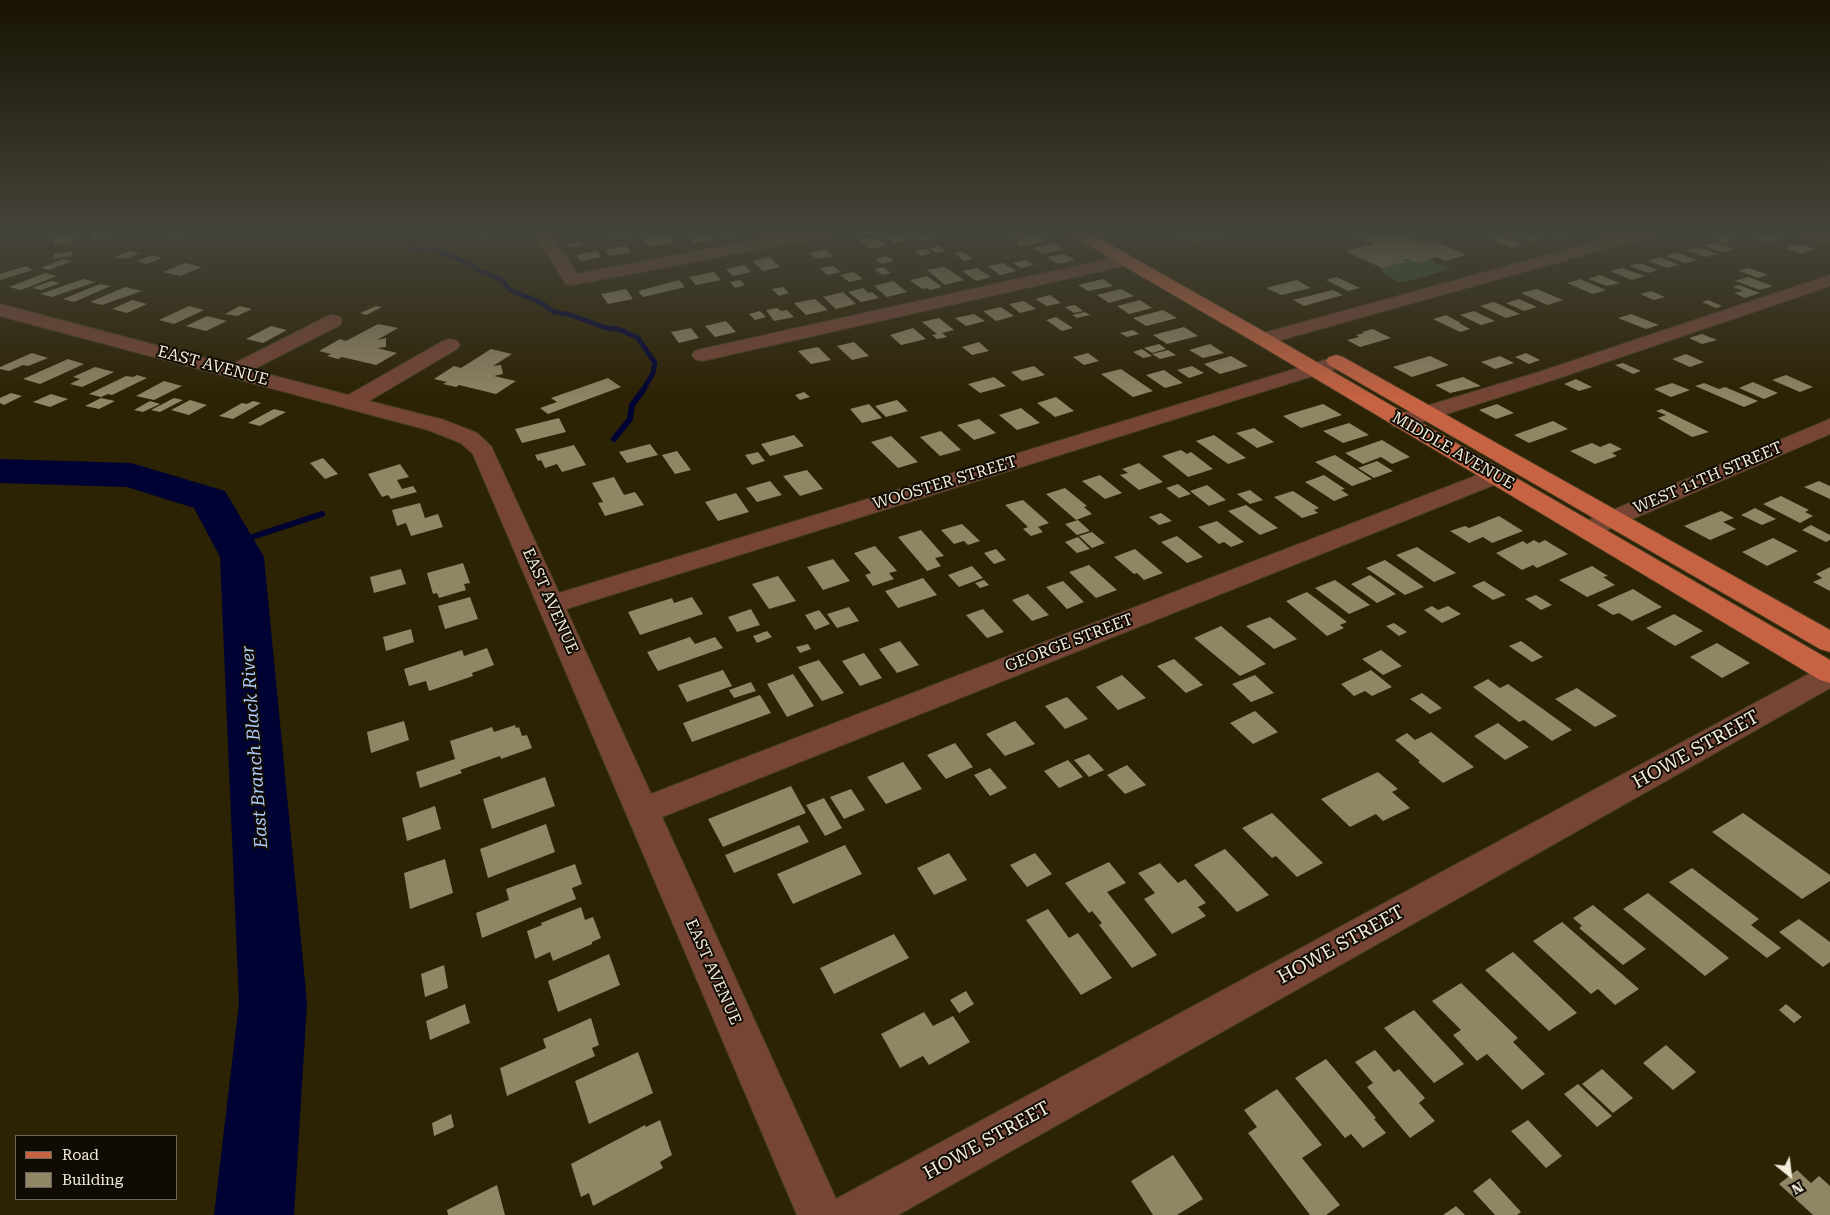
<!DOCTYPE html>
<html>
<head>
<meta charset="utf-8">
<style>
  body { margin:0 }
  #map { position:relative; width:1830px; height:1215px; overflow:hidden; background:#2c2204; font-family:"Roboto Serif",serif }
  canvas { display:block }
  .legend { position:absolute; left:15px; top:1135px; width:162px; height:65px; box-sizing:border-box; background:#110c03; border:1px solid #6b6659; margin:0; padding:6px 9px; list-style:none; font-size:15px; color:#f2ecdb }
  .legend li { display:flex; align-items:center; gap:10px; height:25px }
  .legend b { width:25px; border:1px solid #6b6659 }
  .north { position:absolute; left:1765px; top:1150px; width:50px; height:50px; -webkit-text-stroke:4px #110c03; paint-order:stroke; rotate:151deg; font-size:14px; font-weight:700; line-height:20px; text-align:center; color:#f2ecdb }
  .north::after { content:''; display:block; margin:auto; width:18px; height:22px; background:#f2ecdb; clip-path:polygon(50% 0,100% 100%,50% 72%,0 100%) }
</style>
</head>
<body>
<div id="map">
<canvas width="1830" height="1215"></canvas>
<ul class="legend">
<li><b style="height:6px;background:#c76343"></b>Road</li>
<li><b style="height:14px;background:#908565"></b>Building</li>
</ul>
<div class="north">N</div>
</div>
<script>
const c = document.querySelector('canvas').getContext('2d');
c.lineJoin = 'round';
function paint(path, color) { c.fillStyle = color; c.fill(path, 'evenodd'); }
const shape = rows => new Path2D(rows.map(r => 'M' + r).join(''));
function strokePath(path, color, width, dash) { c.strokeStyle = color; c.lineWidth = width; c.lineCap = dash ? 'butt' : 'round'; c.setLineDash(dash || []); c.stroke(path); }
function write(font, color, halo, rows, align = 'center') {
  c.font = font + ' "Roboto Serif",serif'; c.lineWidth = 4; c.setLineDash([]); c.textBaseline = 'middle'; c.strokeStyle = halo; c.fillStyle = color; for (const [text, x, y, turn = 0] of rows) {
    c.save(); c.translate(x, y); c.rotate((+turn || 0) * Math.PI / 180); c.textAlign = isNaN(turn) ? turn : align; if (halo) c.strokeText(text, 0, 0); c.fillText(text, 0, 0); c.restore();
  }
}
const green = shape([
  [1168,231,1219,231,1228,235,1198,242,1188,241],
  [1408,259,1428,259,1451,269,1405,282,1396,281,1379,269,1404,262,1401,260]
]);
const streamFar1 = shape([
  [412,231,409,240,411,247,415,250,432,249,451,256,472,265,479,271,499,278,510,290,540,302,554,312,571,315,603,327,621,330,638,338,655,363,653,373,643,390]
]);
const stream = shape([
  [614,439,630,419,632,405,644,389],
  [234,543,322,514]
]);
const river = shape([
  [0,459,131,463,225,491,264,557,307,1003,294,1215,214,1215,239,1003,220,557,194,508,127,487,0,483,0,459]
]);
const building = shape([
  [92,231,111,231,110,238,90,240],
  [170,231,185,231,186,235,171,237],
  [496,231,497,233,481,236,479,232],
  [627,231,633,237,612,241,606,234],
  [704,231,713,240,695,243,686,234],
  [714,231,735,231,739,235,722,238],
  [908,231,928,231,938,237,922,241],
  [1004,231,1031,231,1031,232,1012,236],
  [1340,231,1390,231,1411,240,1415,239,1424,243,1432,240,1466,255,1445,261,1437,257,1417,263,1408,259,1401,260,1405,262,1382,268,1345,251,1373,244],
  [1515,231,1522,231,1543,239,1532,242,1509,233],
  [1542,231,1561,231,1569,234,1557,237],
  [665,232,674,242,650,247,644,240,648,239,645,236],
  [898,232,909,240,894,243,883,235],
  [74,233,73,242,53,245,55,236],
  [1493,234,1499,235,1524,244,1511,248,1485,237],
  [1770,234,1783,238,1768,242,1755,238],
  [1039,235,1048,240,1020,247,1015,243,1020,242,1016,239],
  [1721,235,1734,240,1724,243,1711,238],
  [874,237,886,246,870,249,858,240],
  [581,242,583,245,569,248,566,244],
  [1714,242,1734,249,1722,252,1703,246],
  [1054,243,1063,249,1043,254,1033,248],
  [1799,244,1816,249,1801,254,1785,248],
  [626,246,631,252,610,256,605,250],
  [939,246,946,251,936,253,929,248],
  [1697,247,1717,254,1705,257,1686,250],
  [826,249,834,256,817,259,809,253],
  [925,249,932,253,921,256,914,251],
  [72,251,71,256,53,259,54,254],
  [130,251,140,253,125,259,114,257],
  [597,251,601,257,581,261,576,255],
  [961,251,966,254,973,259,964,261,954,253],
  [1678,253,1697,260,1685,263,1665,256],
  [1064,254,1075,260,1058,264,1047,257],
  [152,255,162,258,147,264,137,261],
  [887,256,894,261,882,264,875,259],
  [770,257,780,267,763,271,752,261],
  [1660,257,1679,265,1667,268,1648,261],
  [63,259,72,261,49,270,41,268],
  [1026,260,1034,265,1021,268,1013,263],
  [185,263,202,267,180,276,163,272],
  [1003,263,1016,271,1000,275,988,266],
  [1640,263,1658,270,1648,273,1629,266],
  [745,265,751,272,733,276,726,269],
  [26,266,33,270,0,280,0,274],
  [833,266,841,272,827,275,820,268],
  [883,267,891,273,882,275,874,269],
  [943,267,948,269,964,280,945,285,927,270],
  [977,268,991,277,976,281,962,271],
  [1622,268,1645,276,1632,280,1610,271],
  [1749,268,1768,275,1758,278,1739,271],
  [714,272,721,280,696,285,689,277],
  [854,272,863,279,849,282,840,275],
  [45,273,57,276,21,290,9,287],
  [1600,275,1620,283,1607,286,1588,279],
  [927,276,942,287,930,290,927,288,922,289,910,280],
  [1337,277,1360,288,1348,291,1326,280],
  [1748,277,1773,286,1760,290,1735,281],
  [83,279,95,282,52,297,40,294],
  [1103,279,1113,286,1088,291,1078,285],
  [1580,279,1606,290,1593,294,1567,283],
  [679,280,685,287,643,297,638,291],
  [740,280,745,285,735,288,730,282],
  [1297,280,1311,288,1281,295,1266,288],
  [51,281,60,283,41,290,32,288],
  [893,281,907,292,887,297,874,286],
  [100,284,111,286,74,302,63,299],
  [1739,285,1760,293,1745,298,1734,293,1743,291,1733,287],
  [125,287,142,291,102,305,90,302],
  [783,287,789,293,779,296,772,289],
  [863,288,869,293,872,292,879,298,861,302,848,292],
  [626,289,633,299,608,304,601,294],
  [1121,289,1134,296,1109,303,1097,295],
  [1537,289,1563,300,1547,305,1521,293],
  [1333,290,1343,295,1304,306,1293,300],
  [1651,291,1665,297,1654,300,1640,294],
  [843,292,856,304,836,309,823,297],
  [1050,295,1061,303,1047,306,1035,299],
  [815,299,828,310,806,315,794,303],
  [1519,299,1537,307,1524,311,1506,303],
  [132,300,147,304,127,313,112,309],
  [1140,300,1152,308,1129,314,1117,306],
  [1708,300,1722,306,1716,308,1702,302],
  [1024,301,1036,309,1020,313,1009,304],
  [1494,302,1520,314,1506,318,1480,306],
  [1075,305,1083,311,1074,313,1065,307],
  [189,306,204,310,174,324,159,320],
  [240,306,252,309,237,316,225,314],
  [376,306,382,307,366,315,360,313],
  [1001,307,1014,316,996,321,983,311],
  [777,308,781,311,787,310,794,317,774,321,766,310],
  [1163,310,1177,318,1146,326,1133,318],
  [760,311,766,317,755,320,749,314],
  [1474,311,1495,321,1481,325,1460,315],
  [1085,312,1090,315,1077,318,1072,315],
  [974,314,985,321,966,326,955,318],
  [1631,314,1659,325,1646,329,1618,318],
  [1446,315,1461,323,1459,323,1470,329,1460,332,1433,319],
  [207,316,227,321,206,331,186,326],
  [1056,317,1073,328,1062,331,1046,320],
  [939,318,954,330,942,333,947,337,937,339,932,335,937,334,922,322],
  [726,321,736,332,715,337,705,326],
  [378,324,398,328,377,340,386,338,386,347,377,348,397,353,376,365,342,357,338,359,327,356,331,354,319,351,340,339,346,341],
  [271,326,287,330,263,343,246,339],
  [1184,327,1198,336,1167,344,1153,335],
  [691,328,699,338,679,343,671,332],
  [913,328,926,339,901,345,890,335],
  [1373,329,1391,338,1360,347,1347,340,1359,337,1356,335,1364,333,1362,332],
  [1133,330,1139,334,1127,337,1120,333],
  [1702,334,1717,340,1702,344,1689,338],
  [854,342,869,356,852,360,837,346],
  [979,342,989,351,972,355,962,347],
  [1159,344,1166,349,1152,353,1144,348],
  [1210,344,1224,353,1203,358,1189,350],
  [818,347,831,360,811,364,798,351],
  [491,349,512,354,493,366,501,365,503,374,494,376,516,381,496,394,459,385,456,387,443,384,447,382,434,379,454,366,461,368],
  [1142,349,1152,356,1143,358,1133,352],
  [1168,350,1176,355,1160,359,1152,354],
  [32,353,48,358,28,366,23,365,9,371,0,369,0,367],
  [1088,353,1099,361,1084,365,1073,357],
  [1526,353,1540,360,1529,364,1515,357],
  [1686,354,1704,362,1690,367,1672,359],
  [1231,356,1248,366,1220,374,1204,364],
  [1430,356,1449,365,1412,377,1393,367],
  [1500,356,1514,363,1495,369,1481,362],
  [68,359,84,364,40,384,23,379],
  [1623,363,1641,371,1633,374,1615,365],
  [1034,366,1045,375,1022,381,1011,372],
  [1192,366,1204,373,1189,378,1177,370],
  [95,367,114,372,82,387,70,384,80,379,73,377],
  [1121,369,1153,391,1133,397,1101,374],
  [1164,370,1183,383,1165,388,1146,375],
  [137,375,147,378,112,395,108,394,101,397,89,394,126,376,133,377],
  [1786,375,1813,387,1800,392,1772,380],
  [994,377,1006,386,980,393,968,384],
  [1463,377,1481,386,1450,393,1435,385],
  [608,378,621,387,548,414,540,408,557,402,551,398],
  [1576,379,1592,387,1579,391,1564,384],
  [164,381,182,386,154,400,136,396],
  [1753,382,1778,393,1764,399,1739,388],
  [1672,383,1690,390,1671,397,1654,389],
  [1704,383,1719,389,1725,387,1758,401,1744,407,1695,386],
  [804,392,810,397,800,400,795,395],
  [11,393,22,396,4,405,0,403,0,398],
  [51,394,68,399,50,407,33,402],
  [1056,397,1074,411,1055,417,1037,403],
  [101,398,115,401,99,409,85,406],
  [174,398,183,400,160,412,151,410],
  [190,400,207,405,189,415,171,410],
  [897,400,908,411,886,417,875,406],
  [150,401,160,404,143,412,134,410],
  [253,401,261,403,233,419,219,416,242,403,247,404],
  [869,404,882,418,862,423,850,409],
  [1323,404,1342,415,1301,428,1283,416],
  [1497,404,1514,413,1496,419,1479,410],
  [1021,408,1040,423,1017,430,999,415],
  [274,409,286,412,260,426,248,423],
  [1662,409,1709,432,1692,437,1658,418,1666,415,1656,411],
  [559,418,566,432,522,443,515,429],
  [979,419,996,433,974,440,957,425],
  [1553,421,1568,429,1529,443,1514,435],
  [1349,423,1369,435,1343,443,1323,431],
  [1254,428,1274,442,1257,448,1236,433],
  [941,431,961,450,940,456,920,437],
  [794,435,804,446,770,456,761,444],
  [1214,435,1246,458,1228,464,1196,441],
  [891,436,918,462,898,468,871,442],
  [1382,440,1410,457,1392,464,1381,457,1363,464,1345,453],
  [1592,443,1600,447,1610,443,1622,449,1612,453,1617,456,1595,464,1570,451],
  [650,444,658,455,627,463,619,452],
  [574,445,586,465,562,472,557,464,545,468,541,460,538,461,535,455],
  [1181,450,1187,454,1191,452,1213,469,1188,477,1162,456],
  [677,451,691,470,675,474,662,455],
  [758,452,765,461,752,465,745,455],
  [1335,455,1372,479,1352,486,1315,462],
  [323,458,338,474,325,479,310,463],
  [1377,461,1393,471,1374,478,1358,468],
  [1139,463,1163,482,1139,490,1120,475,1128,473,1122,469],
  [400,464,409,477,397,480,402,489,413,486,417,492,391,499,388,495,382,497,368,474],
  [807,470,823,489,800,496,783,476],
  [1100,475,1122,493,1105,499,1082,481],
  [1324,475,1345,489,1341,490,1349,495,1334,501,1305,482],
  [614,477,624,495,635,492,644,505,605,516,598,503,603,502,592,483],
  [770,481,782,495,757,502,746,488],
  [1819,481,1830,486,1830,499,1804,487],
  [1178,484,1191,494,1179,498,1166,488],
  [1207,485,1226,500,1209,506,1190,491],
  [1065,488,1087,506,1084,507,1092,514,1076,520,1046,494],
  [1250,490,1263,500,1250,504,1237,494],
  [1293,491,1319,508,1314,510,1318,513,1302,518,1274,497],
  [736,493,749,512,718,521,705,502],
  [1781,496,1809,510,1805,512,1813,516,1800,523,1763,504],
  [1023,500,1049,523,1038,527,1043,532,1031,536,1023,529,1028,527,1005,505],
  [420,503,425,518,438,514,443,527,411,536,406,523,397,526,392,510],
  [1246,505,1278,528,1260,535,1228,511],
  [1755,508,1776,519,1762,525,1741,515],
  [1721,511,1734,518,1723,522,1736,529,1710,540,1684,526],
  [1161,513,1172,521,1159,525,1149,517],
  [1499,516,1523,531,1492,543,1483,537,1469,543,1450,531,1465,526,1469,528],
  [1078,520,1090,531,1077,535,1065,524],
  [1217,521,1244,542,1231,547,1224,542,1219,544,1198,527],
  [962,524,980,541,968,545,964,541,954,544,941,530],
  [1811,525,1830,535,1830,540,1826,542,1802,530],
  [921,530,944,556,935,558,941,566,927,571,898,537],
  [1092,532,1105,543,1092,548,1079,536],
  [1177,536,1203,557,1187,563,1161,542],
  [1078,537,1090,549,1077,553,1065,542],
  [1773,538,1798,551,1767,566,1742,552],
  [1534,540,1539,543,1545,540,1568,554,1537,568,1533,565,1522,570,1496,553,1523,541,1527,544],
  [875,546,897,571,889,573,894,579,873,586,865,575,871,573,854,553],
  [1417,547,1456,573,1434,582,1396,555],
  [996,549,1006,560,994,564,984,553],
  [1135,549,1163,573,1144,580,1137,573,1134,574,1114,557],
  [833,559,850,581,823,590,807,567],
  [1385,560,1424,587,1405,595,1366,568],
  [463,563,470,583,464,584,466,590,439,598,437,593,433,594,427,573],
  [1089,565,1117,590,1096,598,1069,572],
  [972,566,983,578,959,587,948,575],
  [1592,566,1608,576,1603,577,1615,585,1587,597,1559,580],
  [1830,567,1830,591,1813,582,1822,578,1816,574],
  [401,569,406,584,374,593,370,577],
  [1370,575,1396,594,1377,603,1351,584],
  [778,576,796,601,769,609,752,584],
  [923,578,937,595,898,608,885,591],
  [984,580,989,585,980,588,975,583],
  [1335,580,1370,605,1349,614,1315,588],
  [1063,581,1084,602,1067,609,1046,587],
  [1484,581,1506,595,1493,600,1472,586],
  [1633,589,1662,607,1632,621,1619,613,1613,615,1597,605],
  [1307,592,1347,622,1340,625,1344,628,1327,636,1286,601],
  [1028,594,1049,615,1032,621,1012,600],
  [1536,595,1552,605,1541,610,1525,599],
  [470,597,478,619,445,629,438,606],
  [692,597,703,614,640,635,628,612,672,598,674,603],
  [1432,606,1438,610,1448,606,1461,614,1442,623,1424,610],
  [849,607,859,621,837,628,827,614],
  [751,609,760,625,737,632,728,617],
  [983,609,1004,632,987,638,966,615],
  [819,610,830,624,815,630,805,615],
  [1674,614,1703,631,1675,646,1646,628],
  [1270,617,1297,639,1274,649,1246,626],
  [1394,623,1407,632,1399,636,1386,626],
  [1221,626,1266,664,1240,676,1194,638],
  [411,629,414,642,386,651,383,637],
  [767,631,772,637,757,643,753,636],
  [690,637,695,644,715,637,723,648,658,671,647,652],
  [900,641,919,665,897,673,879,649],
  [1521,641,1543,657,1532,662,1509,646],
  [1717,643,1750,663,1722,678,1690,657],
  [808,644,811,649,800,653,796,647],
  [487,648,494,665,472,673,473,676,429,691,426,681,409,686,404,669,462,650,464,656],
  [1381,650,1402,666,1383,675,1362,659],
  [864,653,882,678,860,686,842,661],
  [1174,659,1203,685,1186,693,1157,666],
  [819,660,844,693,822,701,798,667],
  [723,670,732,686,687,702,678,685],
  [1371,670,1392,687,1372,696,1365,691,1354,696,1341,684],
  [793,674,814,706,787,717,767,684],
  [1122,675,1146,698,1118,710,1096,687],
  [1255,675,1274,693,1251,702,1232,684],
  [1488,679,1500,688,1508,684,1572,730,1552,741,1524,720,1519,722,1473,687],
  [751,682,756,691,734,698,729,690],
  [1577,688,1617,716,1595,727,1555,699],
  [1422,693,1442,708,1430,714,1410,699],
  [760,695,771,713,692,742,683,723],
  [1067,697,1088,719,1065,729,1045,706],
  [1255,711,1278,732,1253,744,1230,723],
  [404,721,409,740,371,753,367,732],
  [1015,721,1035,744,1005,756,986,734],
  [1498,723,1529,747,1505,760,1474,736],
  [515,725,516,728,519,727,522,736,527,735,532,748,501,759,500,756,460,770,462,773,420,788,416,772,455,759,450,741,492,727,494,732],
  [1431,732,1474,767,1443,783,1418,762,1420,761,1395,740,1407,733,1415,740],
  [955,743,973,767,946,779,927,755],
  [1089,754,1104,770,1089,777,1074,760],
  [1068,760,1083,777,1059,788,1044,771],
  [903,762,922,789,886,804,867,777],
  [1127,765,1146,785,1125,794,1107,775],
  [990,768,1007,788,990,796,974,775],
  [1378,772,1398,789,1392,792,1410,808,1383,821,1376,814,1350,827,1321,799],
  [545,777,555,806,492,829,483,799],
  [791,786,806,813,723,847,708,819],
  [851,789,865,810,844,819,830,797],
  [824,798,842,828,825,836,806,805],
  [435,806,441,829,407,841,402,818],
  [1272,813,1323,863,1297,877,1276,856,1272,858,1242,828],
  [1743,813,1830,875,1830,881,1802,899,1712,832],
  [546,824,555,852,488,878,480,849],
  [799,825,809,842,734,873,725,855],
  [845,845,862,874,793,904,777,874],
  [1225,849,1269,895,1237,912,1194,865],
  [949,853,967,880,934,895,917,868],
  [1035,853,1052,874,1027,887,1010,865],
  [445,859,453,893,410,909,404,873],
  [1109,862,1126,883,1107,892,1157,955,1132,968,1099,925,1102,923,1092,911,1089,913,1065,883],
  [1160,863,1178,883,1185,879,1206,903,1198,907,1206,916,1172,934,1144,899,1155,893,1138,873],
  [575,864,582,884,572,888,576,899,482,938,476,913,509,900,506,889],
  [1692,868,1759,919,1751,925,1781,948,1767,958,1669,882],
  [1648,893,1729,958,1705,976,1623,909],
  [1593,905,1646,949,1623,965,1579,928,1582,926,1573,918],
  [581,907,585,920,593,917,601,938,592,942,592,944,553,961,550,952,535,959,527,931,542,925,541,923],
  [1048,909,1069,938,1078,933,1112,978,1081,995,1026,920],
  [1799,919,1830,942,1830,962,1823,967,1779,932],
  [1562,922,1639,989,1615,1005,1598,989,1591,994,1533,941],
  [894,934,909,958,834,994,820,968],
  [1513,952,1577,1013,1549,1031,1485,970],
  [609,954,620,985,558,1012,548,981],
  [444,965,448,988,425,997,421,974],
  [1461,983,1518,1038,1513,1042,1545,1074,1522,1090,1487,1054,1477,1061,1453,1035,1461,1030,1432,1001],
  [966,991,974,1004,959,1013,950,1000],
  [465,1004,470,1023,430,1040,426,1021],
  [1786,1004,1802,1017,1794,1023,1779,1010],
  [1414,1010,1464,1064,1434,1083,1384,1028],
  [924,1012,933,1026,953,1016,970,1042,929,1065,923,1056,900,1068,881,1034],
  [591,1018,599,1045,592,1048,595,1056,507,1096,500,1068,546,1048,543,1039],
  [1666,1045,1696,1072,1673,1090,1643,1063],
  [1375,1050,1394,1072,1399,1069,1425,1098,1419,1103,1435,1121,1410,1138,1367,1087,1373,1083,1355,1062],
  [638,1052,653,1093,589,1124,575,1081],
  [1326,1059,1376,1118,1374,1119,1386,1133,1363,1148,1351,1134,1345,1138,1295,1078],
  [1602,1069,1633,1098,1613,1113,1582,1084],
  [1578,1084,1612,1116,1597,1127,1564,1094],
  [1277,1089,1322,1145,1302,1158,1340,1205,1326,1215,1310,1215,1248,1133,1257,1127,1244,1110],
  [451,1114,454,1127,434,1136,432,1123],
  [660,1120,672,1155,660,1162,663,1168,593,1206,589,1193,581,1197,571,1164,645,1125,646,1127],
  [1528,1120,1562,1156,1546,1168,1511,1131],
  [1173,1155,1203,1199,1177,1215,1153,1215,1131,1181],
  [1797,1170,1811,1183,1819,1176,1830,1186,1830,1215,1813,1215,1779,1184],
  [1490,1178,1521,1212,1517,1215,1495,1215,1473,1191],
  [497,1185,505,1215,448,1215,447,1210],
  [1456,1206,1465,1215,1443,1215]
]);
const minor = shape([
  [532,231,548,231,577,274,803,231,836,231,834,234,828,236,572,285,566,284,532,231],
  [1635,231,1661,231,1659,234,1270,343,1263,345,1256,343,1253,339,1256,335,1635,231],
  [1796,231,1820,231,1830,234,1830,244,1798,234,1796,231],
  [1126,255,1132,256,1134,260,1132,264,702,361,695,359,692,355,695,351,702,349,1126,255],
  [1830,275,1830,286,1553,380,1409,426,1401,428,1393,426,1390,421,1393,416,1539,372,1830,275],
  [0,304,231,365,326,317,333,315,340,317,342,321,340,325,252,370,348,395,443,341,450,339,457,341,460,345,457,349,369,401,444,420,477,433,491,446,559,593,1331,358,1338,356,1345,358,1348,362,1345,366,566,609,651,794,1488,471,1496,469,1504,471,1508,476,1504,481,662,817,836,1199,1820,668,1830,665,1830,688,898,1215,797,1215,473,454,461,443,428,430,0,316,0,304],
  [1830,419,1830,434,1595,535,1586,538,1577,535,1573,530,1577,525,1830,419]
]);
const major = shape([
  [1067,231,1086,231,1270,335,1830,660,1830,683,1820,680,1256,343,1069,234,1067,231],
  [1336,355,1343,357,1830,630,1830,652,1820,649,1329,365,1326,361,1329,357,1336,355]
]);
const streetNames = [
  ["EAST AVENUE",213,366,15],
  ["MIDDLE AVENUE",1453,451,30],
  ["WEST 11TH STREET",1708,478,-23],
  ["WOOSTER STREET",945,483,-17],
  ["EAST AVENUE",550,601,66],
  ["GEORGE STREET",1069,643,-21],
  ["EAST AVENUE",713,972,66]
];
const waterNames = [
  ["East Branch Black River",255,747,-94]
];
const nearStreetnames = [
  ["HOWE STREET",1696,750,-29],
  ["HOWE STREET",1341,945,-29],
  ["HOWE STREET",987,1141,-29]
];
paint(green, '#36562d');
strokePath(streamFar1, '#000234', 5);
strokePath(stream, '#000234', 6);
paint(river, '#000234');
paint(building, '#908565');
strokePath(minor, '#483e22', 2);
strokePath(major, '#483e22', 2);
paint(minor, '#764536');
paint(major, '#c76343');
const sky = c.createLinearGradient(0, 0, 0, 401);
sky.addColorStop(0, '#181302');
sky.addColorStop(0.58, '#45443a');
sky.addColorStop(1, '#45443a00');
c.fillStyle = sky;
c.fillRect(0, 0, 1830, 401);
write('16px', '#f2ecdb', '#110c03', streetNames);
write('italic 18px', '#adcafd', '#110c03', waterNames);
write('19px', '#f2ecdb', '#110c03', nearStreetnames);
</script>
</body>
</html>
